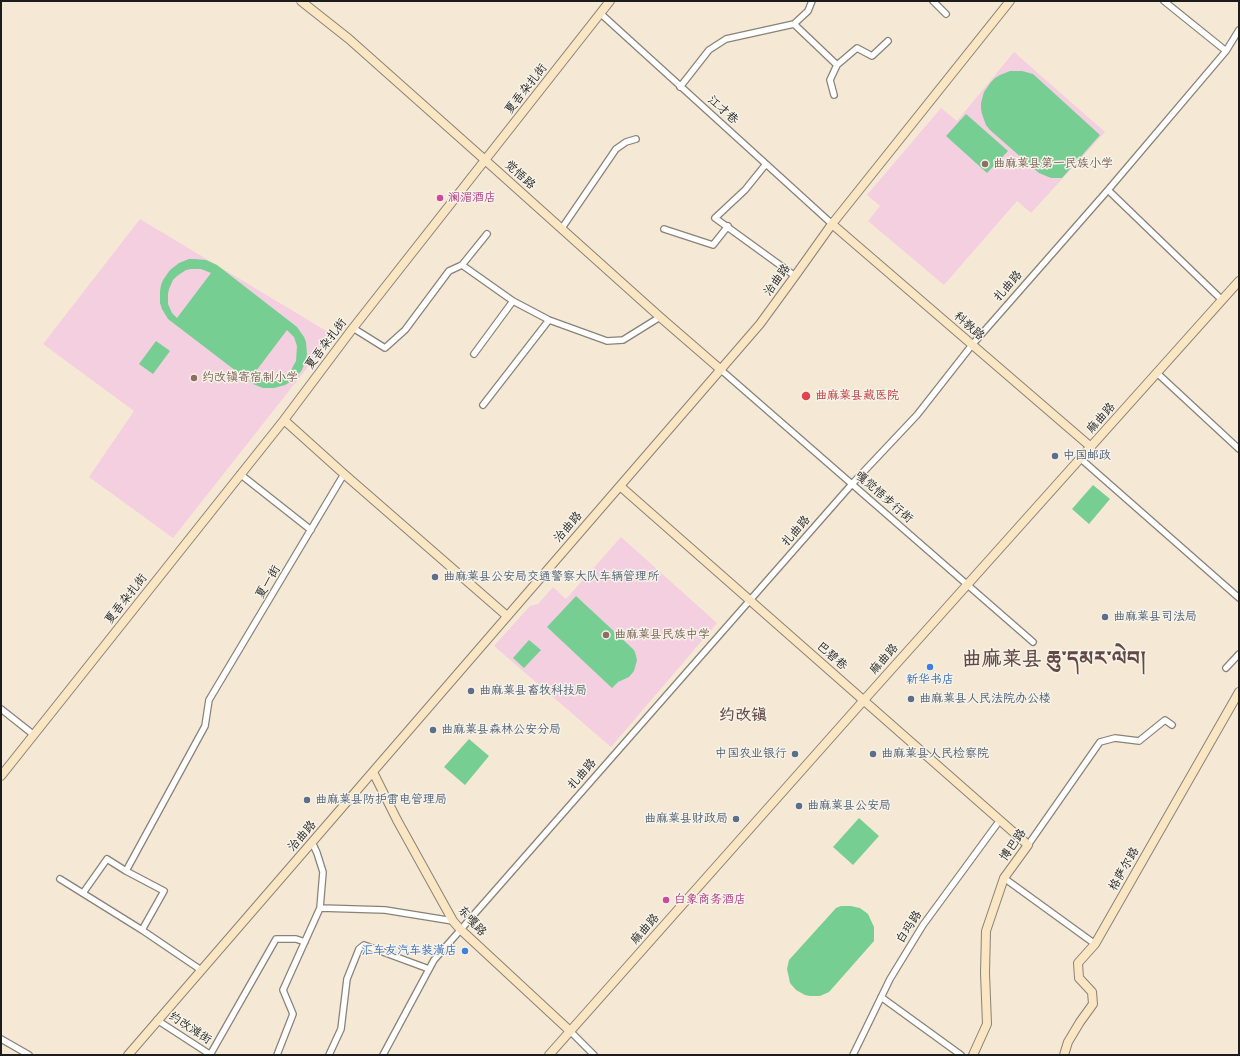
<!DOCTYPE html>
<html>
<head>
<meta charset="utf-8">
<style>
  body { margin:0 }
  #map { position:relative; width:1240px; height:1056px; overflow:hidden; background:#f5e9d5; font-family:Delius,sans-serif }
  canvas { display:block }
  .frame { position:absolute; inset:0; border:2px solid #1c1c1c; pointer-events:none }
</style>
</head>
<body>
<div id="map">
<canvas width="1240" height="1056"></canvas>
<div class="frame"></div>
</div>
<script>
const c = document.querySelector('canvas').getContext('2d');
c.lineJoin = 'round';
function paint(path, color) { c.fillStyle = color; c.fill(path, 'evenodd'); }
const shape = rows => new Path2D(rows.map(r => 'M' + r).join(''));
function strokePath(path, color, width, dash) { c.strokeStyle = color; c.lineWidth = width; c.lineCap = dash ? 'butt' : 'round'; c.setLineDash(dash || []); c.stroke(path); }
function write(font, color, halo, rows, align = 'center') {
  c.font = font + ' Delius,"LXGW WenKai TC","Noto Serif Tibetan",sans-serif'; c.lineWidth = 3; c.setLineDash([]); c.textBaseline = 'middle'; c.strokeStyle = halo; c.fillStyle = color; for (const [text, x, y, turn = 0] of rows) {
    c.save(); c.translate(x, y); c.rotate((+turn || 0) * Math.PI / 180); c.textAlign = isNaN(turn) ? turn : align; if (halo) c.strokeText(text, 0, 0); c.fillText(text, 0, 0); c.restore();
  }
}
const built = shape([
  [1014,52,1105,132,1031,213,1017,201,944,285,868,221,880,206,867,195,941,108,957,121],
  [140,219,333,335,173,538,89,477,134,411,43,344],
  [621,537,717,623,611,747,494,646,530,606,538,604,553,587,566,599]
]);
const green = shape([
  [1010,71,1022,71,1033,74,1100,135,1062,178,1051,178,1039,173,990,130,986,125,982,114,981,109,981,103,984,92,991,82,995,78,1000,75],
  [966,114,1008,151,987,173,946,136],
  [189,259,195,259,206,260,217,265,297,327,304,337,306,342,307,354,306,359,302,370,295,379,285,385,274,388,263,388,253,384,168,319,162,309,160,303,160,291,161,285,163,280,170,270,179,263],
  [191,269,201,269,211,273,177,318,172,313,168,304,168,294,169,289,173,280,177,276,186,270],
  [287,330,294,337,297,346,296,361,291,370,284,376,275,380,261,379,253,375],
  [156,341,170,351,153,374,139,364],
  [1093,485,1110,499,1089,524,1072,509],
  [576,596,633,649,635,652,637,660,634,671,629,677,618,682,612,688,547,627],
  [529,640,541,650,524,668,513,658],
  [469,739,489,756,465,785,444,767],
  [859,818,879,836,853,865,833,847],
  [841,906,851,906,855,907,860,908,868,914,874,927,874,941,829,992,820,996,810,996,805,995,796,990,790,983,787,969,789,960,836,908]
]);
const street = shape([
  [933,1,946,14],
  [1164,1,1226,51],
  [600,13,832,224],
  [794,24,837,65,857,48,872,56,888,41],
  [680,87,709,50,726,39,794,24,808,11,812,1],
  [834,95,830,80,837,65],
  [766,164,745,190,715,218,795,276],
  [1108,190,1222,300],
  [562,228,616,149,626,142,636,139],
  [664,229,713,245,728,226],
  [462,265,487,234],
  [353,328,385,348,405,330,449,271,462,265,513,301,549,320,607,341,623,340,660,317],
  [474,354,513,301],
  [720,369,1033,642],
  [1157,373,1239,449],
  [483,405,549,320],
  [1081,459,1239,598],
  [240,474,311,530],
  [1226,668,1239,654],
  [1,709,34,735],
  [1028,845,1100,742,1115,738,1139,741,1165,720,1172,725],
  [1004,878,1095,944],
  [60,879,142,930],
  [83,893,107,859,126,871],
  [320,908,385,910,453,921],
  [201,970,142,930,164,891,126,871,205,726,209,700,344,474],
  [881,997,961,1055],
  [157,1020,211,1055],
  [570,1031,594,1055],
  [1,1039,29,1055],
  [210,1055,276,939,296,939,305,942],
  [277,1055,293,1014,283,990,320,908,323,872,317,853,312,842],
  [329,1055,341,1029,347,979,359,949,364,945,429,969],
  [383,1055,434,960,852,484,917,415,972,345,1108,190,1226,51,1239,30],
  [853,1055,890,979,923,925,1000,820]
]);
const secondary = shape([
  [301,1,349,39,485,160,660,317,720,369],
  [832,224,1091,447],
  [284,420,344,474,507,616],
  [620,486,1028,845,1004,878,986,931,985,973,987,1024,973,1055],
  [373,772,397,820,453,921,460,929,570,1031],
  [1,776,284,420,353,328,610,1],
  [128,1055,760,324,795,276,832,224,1010,1],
  [549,1055,864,700,1239,281],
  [1064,1055,1068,1042,1080,1022,1093,1004,1092,992,1079,978,1078,963,1095,944,1239,692]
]);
const markers = [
  [985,164,4,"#8d6e63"],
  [440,198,4,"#d1479c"],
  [194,378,4,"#8d6e63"],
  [806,396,5,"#e0444e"],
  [1055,456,4,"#5c6f8a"],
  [435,577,4,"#5c6f8a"],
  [1105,617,4,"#5c6f8a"],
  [606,635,4,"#8d6e63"],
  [930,667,4,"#3f7fe0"],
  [471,691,4,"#5c6f8a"],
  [911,699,4,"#5c6f8a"],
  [433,730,4,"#5c6f8a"],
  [795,754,4,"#5c6f8a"],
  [873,754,4,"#5c6f8a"],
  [307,800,4,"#5c6f8a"],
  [799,806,4,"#5c6f8a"],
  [736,819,4,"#5c6f8a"],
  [666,900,4,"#d1479c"],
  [465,951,4,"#3f7fe0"]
];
const streetNames = [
  ["夏吾杂扎街",526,89,-52],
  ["江才巷",723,110,42],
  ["觉悟路",520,175,42],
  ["治曲路",777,280,-54],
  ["扎曲路",1008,286,-49],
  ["科教路",969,326,41],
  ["夏吾杂扎街",326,344,-53],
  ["麻曲路",1101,418,-48],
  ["嘎觉悟步行街",884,497,41],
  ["治曲路",568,527,-49],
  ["扎曲路",796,531,-49],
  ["夏一街",268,582,-59],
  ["夏吾杂扎街",126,599,-52],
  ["巴碧巷",832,656,41],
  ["麻曲路",884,659,-48],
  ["扎曲路",582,774,-49],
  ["治曲路",302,836,-49],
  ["博巴路",1013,845,-55],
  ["格萨尔路",1124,869,-60],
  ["东嘎路",472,921,48],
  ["白玛路",909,927,-57],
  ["麻曲路",645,929,-48],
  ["约改滩街",190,1028,33]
];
const educationNames = [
  ["曲麻莱县第一民族小学",993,164],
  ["约改镇寄宿制小学",202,378],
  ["曲麻莱县民族中学",614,635]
];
const hotelNames = [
  ["澜湄酒店",448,198],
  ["白象商务酒店",674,900]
];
const healthNames = [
  ["曲麻莱县藏医院",815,396]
];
const serviceNames = [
  ["中国邮政",1063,456],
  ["曲麻莱县公安局交通警察大队车辆管理所",443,577],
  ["曲麻莱县司法局",1113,617],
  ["曲麻莱县畜牧科技局",479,691],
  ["曲麻莱县人民法院办公楼",919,699],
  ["曲麻莱县森林公安分局",441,730],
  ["中国农业银行",787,754,"right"],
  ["曲麻莱县人民检察院",881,754],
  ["曲麻莱县防护雷电管理局",315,800],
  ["曲麻莱县公安局",807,806],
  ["曲麻莱县财政局",728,819,"right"]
];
const shopNames = [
  ["新华书店",930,680],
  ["汇车友汽车装潢店",457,951,"right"]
];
const districtNames = [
  ["约改镇",743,715]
];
const townNames = [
  ["曲麻莱县 ཆུ་དམར་ལེབ།",1054,659]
];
paint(built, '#f3cfe0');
paint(green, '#77ce92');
strokePath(street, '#888278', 8);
strokePath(secondary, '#888278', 10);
strokePath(street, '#fff', 5.5);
strokePath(secondary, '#fbe6c4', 8);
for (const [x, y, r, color] of markers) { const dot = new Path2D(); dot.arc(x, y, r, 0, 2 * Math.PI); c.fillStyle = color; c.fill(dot); strokePath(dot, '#f7f3e8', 1.5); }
write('12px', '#1c1c1c', '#f7f3e8', streetNames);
write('12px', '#785e54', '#f7f3e8', educationNames, 'left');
write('12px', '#b23c85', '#f7f3e8', hotelNames, 'left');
write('12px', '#be3a42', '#f7f3e8', healthNames, 'left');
write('12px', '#4e5e75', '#f7f3e8', serviceNames, 'left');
write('12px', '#366cbe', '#f7f3e8', shopNames);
write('bold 16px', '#624947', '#f7f3e8', districtNames);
write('bold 20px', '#624947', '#f7f3e8', townNames);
</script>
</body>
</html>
